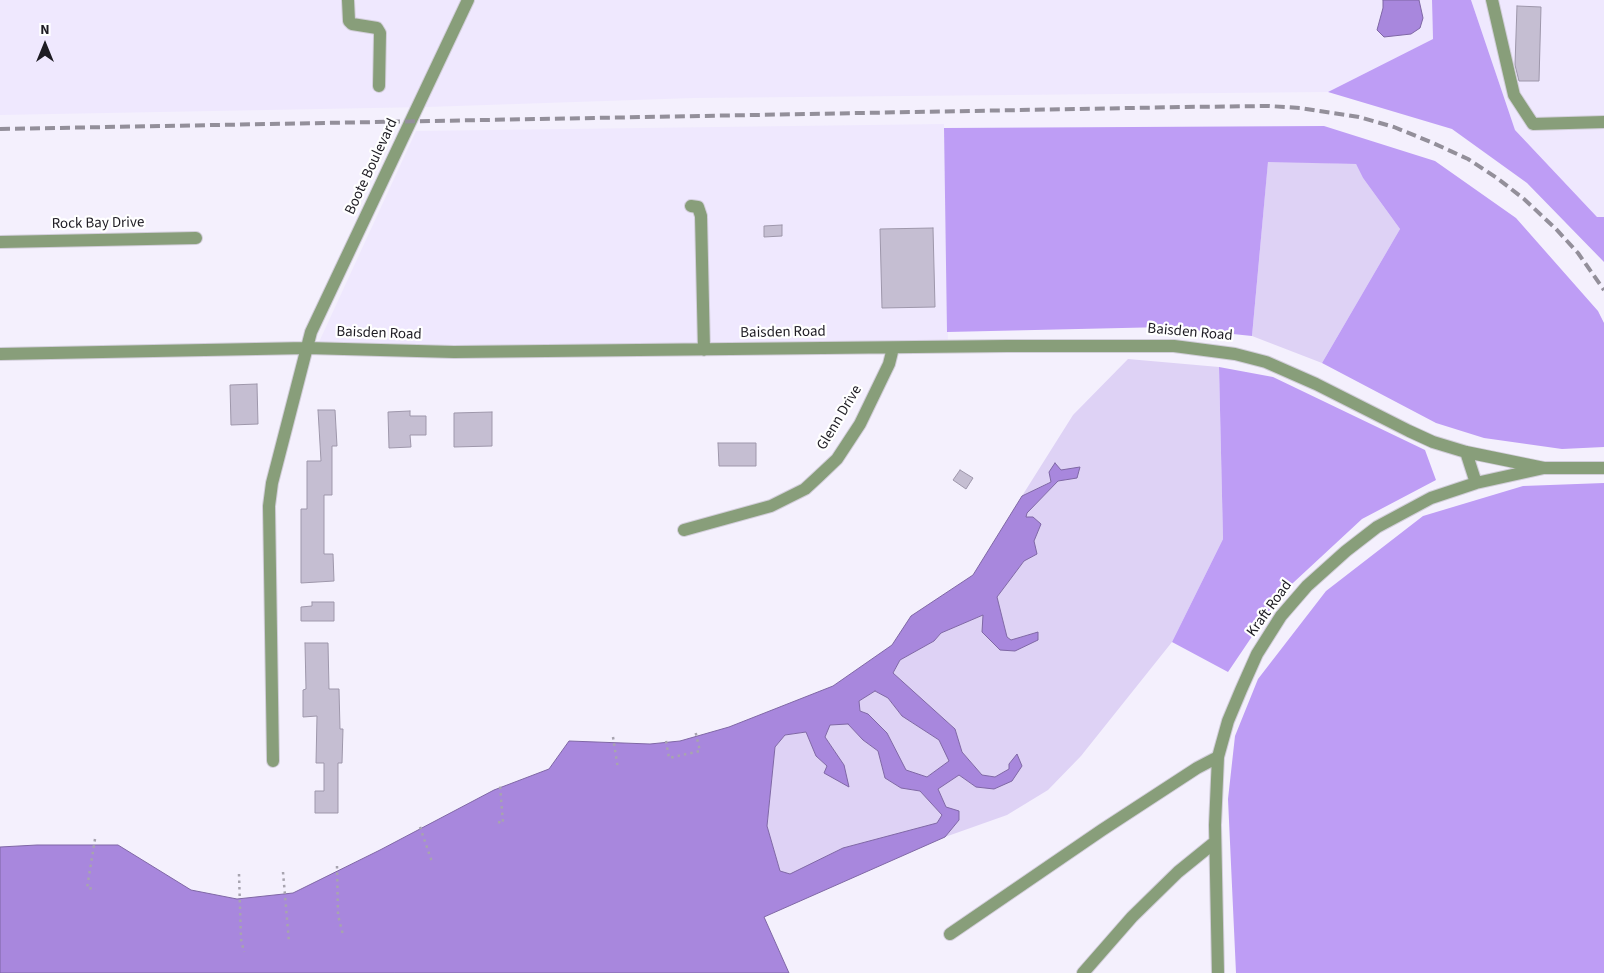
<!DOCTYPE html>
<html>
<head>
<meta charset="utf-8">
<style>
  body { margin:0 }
  #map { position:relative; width:1604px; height:973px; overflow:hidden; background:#f4f0fd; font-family:"Source Sans 3",sans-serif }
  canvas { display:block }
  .north { position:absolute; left:20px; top:20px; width:50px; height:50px; -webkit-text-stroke:4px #fff; paint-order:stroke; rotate:0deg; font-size:14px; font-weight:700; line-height:20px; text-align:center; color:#1e1c23 }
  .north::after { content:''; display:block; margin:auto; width:18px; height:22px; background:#1e1c23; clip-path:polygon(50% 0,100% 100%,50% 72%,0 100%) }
</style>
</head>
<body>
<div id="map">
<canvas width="1604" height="973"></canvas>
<div class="north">N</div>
</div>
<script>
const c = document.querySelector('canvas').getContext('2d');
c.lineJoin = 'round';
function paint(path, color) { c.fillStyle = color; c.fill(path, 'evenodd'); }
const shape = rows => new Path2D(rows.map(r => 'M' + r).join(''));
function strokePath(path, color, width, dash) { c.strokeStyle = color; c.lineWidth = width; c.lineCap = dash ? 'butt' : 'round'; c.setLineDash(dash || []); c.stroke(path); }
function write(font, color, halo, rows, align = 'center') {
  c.font = font + ' "Source Sans 3",sans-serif'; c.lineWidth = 4.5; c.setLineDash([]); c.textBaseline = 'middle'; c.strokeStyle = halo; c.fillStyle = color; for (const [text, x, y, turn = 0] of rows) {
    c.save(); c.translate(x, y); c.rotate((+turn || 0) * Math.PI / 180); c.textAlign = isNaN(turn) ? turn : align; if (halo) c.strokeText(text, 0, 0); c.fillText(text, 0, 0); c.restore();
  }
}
const built = shape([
  [0,0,1432,0,1433,39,1328,92,694,98,427,107,0,115],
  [1471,0,1604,0,1604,217,1597,217,1515,130],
  [944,124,948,342,421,346,319,342,416,131]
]);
const green = shape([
  [1268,161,1356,164,1363,178,1400,229,1322,363,1252,336],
  [1128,359,1219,367,1223,539,1172,642,1081,756,1048,790,1007,815,945,837,958,820,946,807,938,789,959,775,976,787,1022,766,1017,755,1009,764,1009,769,995,777,982,775,962,752,955,729,893,674,900,660,934,641,941,633,983,615,1000,650,1037,632,1011,640,1007,637,997,597,1024,561,1036,554,1034,541,1040,524,1026,517,1027,513,1058,481,1077,477,1080,467,1022,496,1073,415],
  [875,691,888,698,902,716,939,740,950,761,927,777,905,770,887,733,868,714,860,711,859,701],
  [848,724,863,740,878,751,885,778,901,788,920,791,942,815,938,823,843,848,790,875,780,871,767,826,775,747,785,735,806,732,816,756,827,766,844,765,825,737,829,725]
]);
const forest = shape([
  [1432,0,1471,0,1515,130,1597,217,1604,217,1604,262,1527,183,1452,129,1328,92,1433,39],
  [1324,126,1435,161,1516,218,1598,311,1604,323,1604,447,1562,449,1484,438,1436,423,1322,363,1400,229,1363,178,1356,164,1268,162,1252,336,1166,327,947,332,944,128],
  [1219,367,1273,377,1425,450,1436,480,1362,519,1280,595,1228,672,1172,642,1223,539],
  [1604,483,1604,973,1236,973,1228,799,1235,736,1258,679,1326,591,1423,516,1523,486]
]);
const water = shape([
  [1383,0,1419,0,1423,18,1420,28,1411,34,1384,37,1377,30,1383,8,1383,0],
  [1055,463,1061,470,1080,467,1077,478,1058,481,1027,513,1026,517,1033,517,1041,524,1034,541,1037,554,1024,561,997,597,1007,637,1011,640,1038,632,1038,640,1015,651,1000,650,982,632,983,615,941,633,934,641,900,660,893,673,955,729,962,752,982,775,995,777,1009,769,1009,764,1017,754,1022,766,1012,781,994,789,976,787,959,775,938,789,946,807,959,811,959,820,945,837,764,917,789,973,0,973,0,847,37,845,118,845,191,890,237,899,293,893,380,850,494,790,549,769,569,741,650,744,680,741,729,727,833,686,892,645,911,616,973,575,1022,496,1051,482,1049,472,1055,463],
  [875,691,888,698,902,716,939,740,949,761,927,777,906,770,887,733,868,714,860,711,859,701,875,691],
  [848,724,863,740,878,751,885,778,901,788,920,791,942,815,937,823,843,848,790,874,780,871,767,826,775,747,785,735,806,732,816,756,827,766,824,773,849,787,844,765,825,737,830,725,848,724]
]);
const building = shape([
  [1517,6,1541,7,1539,81,1519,81,1515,65,1517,6],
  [782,225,782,236,764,237,764,226,782,225],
  [933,228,935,307,882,308,880,229,933,228],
  [257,384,258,424,231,425,230,385,257,384],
  [318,410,335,410,337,446,332,446,332,495,324,495,324,554,333,554,334,581,301,583,301,509,307,509,307,461,321,461,318,410],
  [410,411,410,416,426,416,426,435,410,435,411,447,389,448,388,412,410,411],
  [492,412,492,446,454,447,454,413,492,412],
  [718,443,756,443,756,466,719,466,718,443],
  [960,470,973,478,966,489,953,480,960,470],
  [312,602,334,602,334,621,301,621,301,607,312,606,312,602],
  [305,643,328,643,329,689,339,689,340,729,343,729,342,763,338,763,338,813,315,813,315,791,324,791,324,763,316,763,317,716,303,717,303,690,306,689,305,643]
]);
const path = shape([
  [613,737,618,769],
  [666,741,669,758,700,751,695,730],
  [498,822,503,823,500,785],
  [420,827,432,862],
  [95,839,87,888,96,889],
  [337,866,338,915,343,935],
  [283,872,289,942],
  [239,874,241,939,244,952]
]);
const minor = shape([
  [348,0,349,21,352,24,377,28,380,33,379,86],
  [1492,0,1514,95,1533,124,1604,122],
  [691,206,698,207,701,216,704,350],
  [0,242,196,238],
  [0,354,307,348,454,352,1007,346,1174,346,1235,354,1266,362,1316,384,1409,431,1433,442,1466,452,1544,468],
  [1466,452,1476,483],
  [684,530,771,506,805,489,818,477,837,459,860,424,889,364,893,348],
  [273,761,269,506,272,483,304,359,311,332,468,0],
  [950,934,1102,830,1197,768,1218,757],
  [1083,973,1132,917,1178,872,1215,842],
  [1218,973,1215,825,1218,757,1228,721,1241,690,1257,654,1281,616,1307,586,1346,551,1377,527,1431,498,1476,483,1544,468,1604,468]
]);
const rail = shape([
  [0,129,1184,107,1269,106,1300,108,1359,117,1394,127,1433,143,1468,159,1497,178,1524,199,1556,229,1578,253,1604,290]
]);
const streetNames = [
  ["Boote Boulevard",372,167,-65],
  ["Rock Bay Drive",98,224,-1],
  ["Baisden Road",783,333,-1],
  ["Baisden Road",1190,333,5],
  ["Baisden Road",379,334,2],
  ["Glenn Drive",840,418,-59],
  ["Kraft Road",1270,609,-54]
];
paint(built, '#efe8fe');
paint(green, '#ded2f5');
paint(forest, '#be9df5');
paint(water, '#a887dd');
strokePath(water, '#7f67a5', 1);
paint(building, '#c5bed2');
strokePath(building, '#9e97ab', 1);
strokePath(minor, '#d2ceda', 14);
strokePath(path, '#a7a4af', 2.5, [2.5, 4]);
strokePath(minor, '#889e7a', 12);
strokePath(rail, '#938f9a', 4, [10, 5]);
write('15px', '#1e1c23', '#fff', streetNames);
</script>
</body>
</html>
